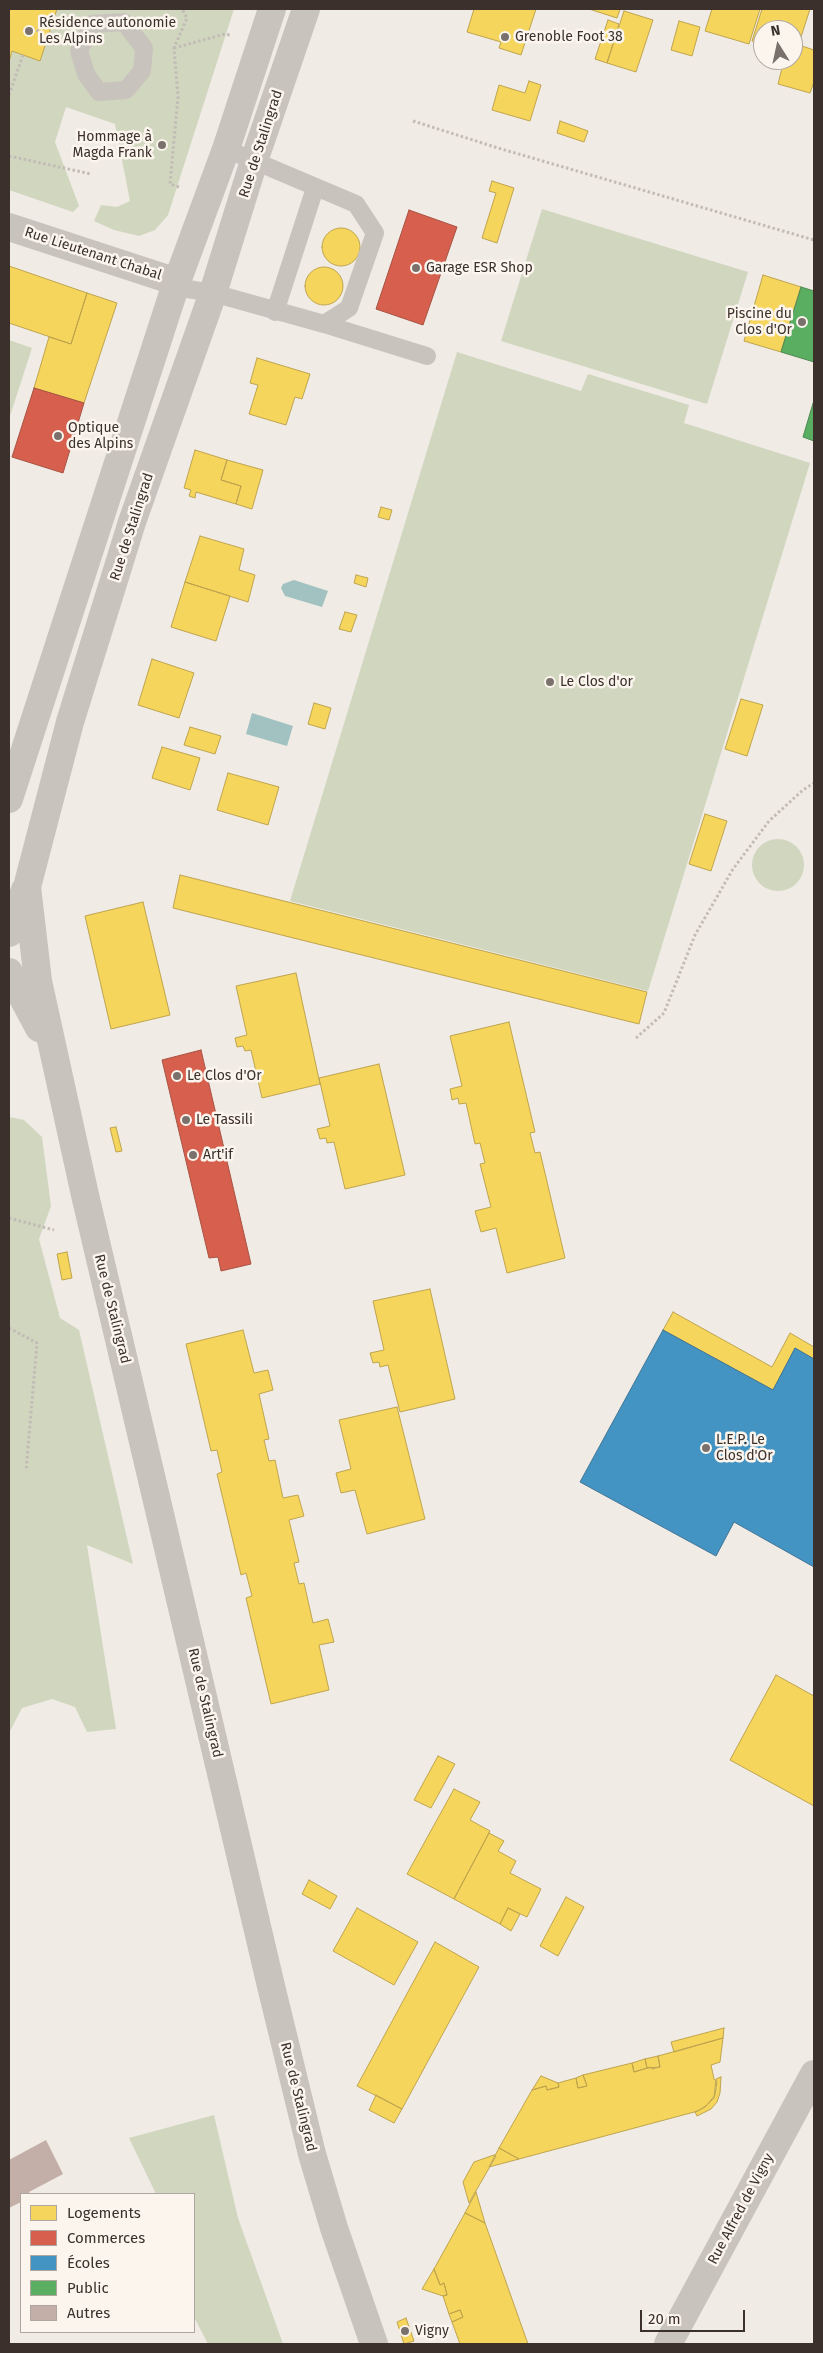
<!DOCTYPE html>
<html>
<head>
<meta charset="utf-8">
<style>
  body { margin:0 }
  #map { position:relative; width:823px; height:2353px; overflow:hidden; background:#f0ebe5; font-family:"Fira Sans",sans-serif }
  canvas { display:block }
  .frame { position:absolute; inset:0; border:10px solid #3b302b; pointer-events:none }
  .legend { position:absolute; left:20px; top:2193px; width:175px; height:140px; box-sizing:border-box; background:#fbf5ee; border:1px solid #aea6a0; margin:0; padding:6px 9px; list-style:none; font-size:15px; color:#3b302b }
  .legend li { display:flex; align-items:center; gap:10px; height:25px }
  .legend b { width:25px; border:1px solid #aea6a0 }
  .north { position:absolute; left:753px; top:20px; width:50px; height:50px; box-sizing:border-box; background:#fbf5ee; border:1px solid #aea6a0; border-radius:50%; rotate:350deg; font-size:14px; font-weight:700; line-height:20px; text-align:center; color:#3b302b }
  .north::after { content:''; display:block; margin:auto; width:18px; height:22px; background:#7a716c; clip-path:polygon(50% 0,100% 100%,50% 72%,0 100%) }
  .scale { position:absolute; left:640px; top:2310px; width:105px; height:22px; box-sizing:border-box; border:2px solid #3b302b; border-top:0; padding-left:6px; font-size:15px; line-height:18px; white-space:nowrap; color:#3b302b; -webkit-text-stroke:4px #fbf5ee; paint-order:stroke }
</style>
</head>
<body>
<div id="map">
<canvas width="823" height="2353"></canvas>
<div class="frame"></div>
<ul class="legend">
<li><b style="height:14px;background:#f6d55c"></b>Logements</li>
<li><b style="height:14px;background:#d6604d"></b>Commerces</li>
<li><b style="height:14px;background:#4393c3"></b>Écoles</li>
<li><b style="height:14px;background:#5aae61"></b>Public</li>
<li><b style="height:14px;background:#c3afa7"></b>Autres</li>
</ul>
<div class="north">N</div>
<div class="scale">20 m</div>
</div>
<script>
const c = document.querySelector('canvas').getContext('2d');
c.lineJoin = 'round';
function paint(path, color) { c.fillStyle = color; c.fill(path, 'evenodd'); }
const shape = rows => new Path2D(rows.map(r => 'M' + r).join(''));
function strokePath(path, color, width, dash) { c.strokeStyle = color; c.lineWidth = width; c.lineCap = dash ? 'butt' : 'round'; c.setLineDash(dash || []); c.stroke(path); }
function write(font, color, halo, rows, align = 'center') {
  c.font = font + ' "Fira Sans",sans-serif'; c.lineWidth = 5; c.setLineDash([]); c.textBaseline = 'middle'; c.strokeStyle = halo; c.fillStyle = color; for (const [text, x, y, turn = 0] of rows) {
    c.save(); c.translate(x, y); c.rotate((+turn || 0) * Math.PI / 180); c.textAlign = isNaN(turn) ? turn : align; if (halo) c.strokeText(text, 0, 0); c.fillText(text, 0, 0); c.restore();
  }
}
const green = shape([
  [57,9,234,9,168,215,155,230,139,236,114,230,94,221,101,205,117,207,130,201,115,124,66,107,55,142,79,206,73,212,9,190,9,62,12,51,40,60],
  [542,209,748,272,707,404,501,341],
  [9,340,32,348,9,419],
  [457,352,581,391,588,374,689,405,684,423,810,463,648,991,290,901],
  '752 865a26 26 0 1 1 52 0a26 26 0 1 1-52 0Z',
  [9,1117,24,1120,42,1137,51,1206,39,1239,60,1318,79,1330,133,1564,87,1545,116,1729,87,1732,75,1707,52,1699,22,1708,9,1733],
  [214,2115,238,2218,283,2344,208,2344,194,2317,194,2194,156,2194,129,2138]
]);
const water = shape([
  [294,580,328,591,322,607,285,596,281,588,283,584],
  [252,713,293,726,287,746,246,734]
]);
const homes = shape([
  [9,9,57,9,40,61,12,51,9,62,9,9],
  [474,9,536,9,521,55,499,48,501,42,467,32,474,9],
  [589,9,620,9,617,18,589,9],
  [712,9,760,9,749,44,705,31,712,9],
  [762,9,810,9,801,37,793,35,793,30,763,30,763,44,752,41,762,9],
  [624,11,653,20,636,72,607,63,624,11],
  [608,20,619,24,607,63,595,59,608,20],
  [679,21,700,27,692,56,671,50,679,21],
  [793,43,814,50,814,82,810,93,778,84,784,60,793,60,793,43],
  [529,81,541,85,530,121,492,110,499,85,525,93,529,81],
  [560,121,588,131,584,142,557,133,560,121],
  [492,181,514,188,497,243,482,238,496,193,489,191,492,181],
  '322 247a19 19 0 1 1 38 0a19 19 0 1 1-38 0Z',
  [9,266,87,293,71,344,9,323,9,266],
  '305 286a19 19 0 1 1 38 0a19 19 0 1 1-38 0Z',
  [763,275,801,287,781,352,744,341,763,275],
  [87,293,117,303,84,403,34,388,49,337,71,344,87,293],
  [257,358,310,374,302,399,295,397,286,425,249,414,258,385,250,383,257,358],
  [195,450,227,460,221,480,241,486,236,504,196,492,195,498,189,496,191,490,184,488,195,450],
  [227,460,263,470,252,509,236,504,241,486,221,480,227,460],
  [381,507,392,510,389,520,378,517,381,507],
  [200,536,244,549,239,570,255,575,248,602,185,582,200,536],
  [356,575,368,578,366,587,354,583,356,575],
  [185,582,230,596,216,641,171,627,185,582],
  [345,612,357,615,351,632,339,629,345,612],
  [152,659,194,673,179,718,138,705,152,659],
  [741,699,763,705,747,756,725,749,741,699],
  [314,703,331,708,325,729,308,724,314,703],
  [190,727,221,736,215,754,184,745,190,727],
  [162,747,200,758,190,790,152,778,162,747],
  [228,773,279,787,268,825,217,810,228,773],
  [705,814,727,821,711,871,689,864,705,814],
  [180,875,647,992,639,1024,173,908,180,875],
  [143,902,170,1015,111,1029,85,916,143,902],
  [296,973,320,1084,262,1098,251,1050,245,1051,243,1046,237,1047,235,1038,247,1035,236,986,296,973],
  [509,1022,535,1132,530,1133,535,1153,540,1152,565,1258,507,1273,496,1228,481,1232,475,1211,491,1207,480,1164,485,1163,480,1143,475,1144,466,1103,459,1104,458,1098,452,1100,450,1089,462,1086,450,1036,509,1022],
  [379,1064,405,1175,345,1189,334,1142,327,1143,326,1138,320,1139,317,1129,330,1126,319,1078,379,1064],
  [116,1127,122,1151,116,1152,110,1128,116,1127],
  [67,1252,72,1278,62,1280,57,1254,67,1252],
  [430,1289,455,1399,400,1412,388,1365,380,1367,379,1362,373,1363,370,1353,384,1350,373,1301,430,1289],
  [673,1312,772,1367,790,1333,814,1347,814,1359,795,1348,773,1390,663,1330,673,1312],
  [243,1330,254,1373,268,1370,273,1390,259,1394,269,1439,264,1440,269,1461,275,1460,283,1498,298,1495,304,1516,289,1520,299,1562,294,1563,299,1584,304,1583,313,1623,328,1619,334,1642,319,1645,329,1690,271,1704,246,1598,252,1596,246,1573,241,1575,217,1474,222,1472,217,1450,211,1451,186,1344,243,1330],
  [397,1407,425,1519,367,1534,355,1490,341,1493,336,1473,351,1469,339,1420,397,1407],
  [776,1675,814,1696,814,1806,730,1760,776,1675],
  [438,1756,455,1764,431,1808,414,1800,438,1756],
  [454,1789,480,1802,470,1820,490,1831,454,1899,407,1874,454,1789],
  [489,1833,504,1841,498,1851,516,1861,510,1873,541,1889,527,1917,508,1908,500,1924,454,1899,489,1833],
  [309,1880,337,1896,330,1909,302,1894,309,1880],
  [566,1897,584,1907,558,1956,540,1946,566,1897],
  [357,1908,418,1942,394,1985,333,1951,357,1908],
  [508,1908,520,1914,511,1931,500,1924,508,1908],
  [435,1942,479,1967,402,2109,357,2086,435,1942],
  [724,2028,723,2038,674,2052,671,2042,724,2028],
  [723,2038,720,2062,711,2065,714,2079,717,2081,715,2095,707,2105,698,2111,519,2159,499,2148,532,2090,546,2086,547,2090,559,2087,558,2083,576,2078,578,2088,587,2086,583,2075,632,2063,634,2072,651,2067,652,2069,660,2067,658,2056,723,2038],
  [658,2056,660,2067,647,2068,645,2059,658,2056],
  [645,2059,647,2068,634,2072,632,2063,645,2059],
  [583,2075,587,2086,578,2088,576,2078,583,2075],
  [541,2076,558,2083,559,2087,547,2090,546,2086,532,2090,541,2076],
  [721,2077,720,2093,717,2102,711,2109,697,2116,695,2112,705,2107,714,2098,716,2079,721,2077],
  [376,2095,402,2109,394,2123,369,2110,376,2095],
  [499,2148,519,2159,489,2167,499,2148],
  [494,2155,496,2156,469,2203,463,2182,474,2162,494,2155],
  [476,2192,485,2223,465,2213,476,2192],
  [465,2213,485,2223,528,2344,460,2344,452,2322,463,2317,460,2310,449,2314,443,2296,447,2295,444,2283,440,2285,434,2269,465,2213],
  [434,2269,440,2285,444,2283,447,2295,443,2296,422,2289,434,2269],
  [460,2310,463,2317,452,2322,449,2314,460,2310],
  [406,2318,414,2341,404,2344,397,2322,406,2318]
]);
const shops = shape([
  [409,210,457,227,423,325,376,309,409,210],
  [34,388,84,403,63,473,12,457,34,388],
  [201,1050,251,1264,221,1271,218,1257,209,1258,162,1060,201,1050]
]);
const schools = shape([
  [663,1330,773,1390,795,1348,814,1359,814,1567,734,1522,716,1556,580,1482,663,1330]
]);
const public = shape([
  [801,287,814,291,814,362,781,352,801,287],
  [814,400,814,441,803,437,814,400]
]);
const building = shape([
  [46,2140,63,2174,29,2192,30,2194,21,2194,21,2202,9,2208,9,2160]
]);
const path = shape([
  [32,28,56,39],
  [174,48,225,34,230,35],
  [9,95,23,55],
  [413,121,498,148,814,240],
  [9,156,91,174],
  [179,187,170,184,178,97,174,48,187,18,182,9],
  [636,1038,664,1013,695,935,733,869,769,821,803,790,814,783],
  [9,1218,54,1230],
  [9,1328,37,1343,26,1471]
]);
const service = shape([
  [124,22,144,48,142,71,126,90,99,92,86,74,79,51,92,24,124,22],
  [175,287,213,293,324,324,349,308,375,233,356,204,226,149],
  [275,312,315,188],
  [324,324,427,356]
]);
const minor = shape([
  [9,227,177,282],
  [668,2344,814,2074]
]);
const tertiary = shape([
  [306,9,254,161,213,293,132,522,70,722,27,887,38,981,85,1195,271,1986,312,2154,334,2228,374,2344],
  [9,799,175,287,226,149,272,9],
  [9,933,25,890],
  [9,972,39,1028]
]);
const markers = [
  [29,31,5,"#7a716c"],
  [505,37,5,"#7a716c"],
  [162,145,5,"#7a716c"],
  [416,268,5,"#7a716c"],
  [802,322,5,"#7a716c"],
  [58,436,5,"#7a716c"],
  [550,682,5,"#7a716c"],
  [177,1076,5,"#7a716c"],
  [186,1120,5,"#7a716c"],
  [193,1155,5,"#7a716c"],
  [706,1448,5,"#7a716c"],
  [405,2331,5,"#7a716c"]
];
const poiNames = [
  ["Résidence autonomie",39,23],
  ["Les Alpins",39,39],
  ["Grenoble Foot 38",515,37],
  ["Hommage à",152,137,"right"],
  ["Magda Frank",152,153,"right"],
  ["Garage ESR Shop",426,268],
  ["Piscine du",792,314,"right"],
  ["Clos d'Or",792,330,"right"],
  ["Optique",68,428],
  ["des Alpins",68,444],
  ["Le Clos d'or",560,682],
  ["Le Clos d'Or",187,1076],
  ["Le Tassili",196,1120],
  ["Art'if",203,1155],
  ["L.E.P. Le",716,1440],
  ["Clos d'Or",716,1456],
  ["Vigny",415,2331]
];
const streetNames = [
  ["Rue de Stalingrad",261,144,-72],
  ["Rue Lieutenant Chabal",93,254,18],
  ["Rue de Stalingrad",132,527,-72],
  ["Rue de Stalingrad",112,1309,76],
  ["Rue de Stalingrad",205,1703,77],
  ["Rue de Stalingrad",298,2097,76],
  ["Rue Alfred de Vigny",741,2209,-62]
];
paint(green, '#d1d6bf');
paint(water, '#a1c2c1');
paint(homes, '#f6d55c');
strokePath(homes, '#bea44d', 1);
paint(shops, '#d6604d');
strokePath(shops, '#a85243', 1);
paint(schools, '#4393c3');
strokePath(schools, '#417595', 1);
paint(public, '#5aae61');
strokePath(public, '#518851', 1);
paint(building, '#c3afa7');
strokePath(path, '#c2bbb6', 3, [2.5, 2.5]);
strokePath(service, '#c9c3be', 18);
strokePath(minor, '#c9c3be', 28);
strokePath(tertiary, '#c9c3be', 28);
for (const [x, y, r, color] of markers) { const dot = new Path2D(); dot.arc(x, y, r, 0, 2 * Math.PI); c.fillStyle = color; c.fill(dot); strokePath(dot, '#fbf5ee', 2); }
write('14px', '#3b302b', '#fbf5ee', poiNames, 'left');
write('14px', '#3b302b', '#fbf5ee', streetNames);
</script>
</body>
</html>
